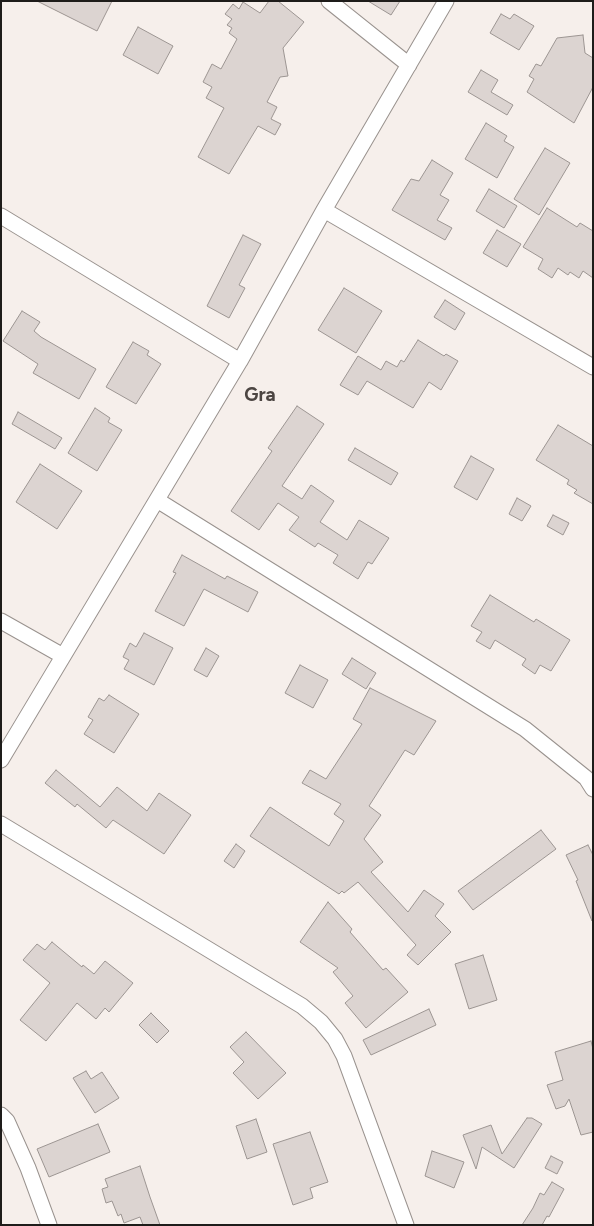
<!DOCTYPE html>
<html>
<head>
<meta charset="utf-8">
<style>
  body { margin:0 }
  #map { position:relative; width:594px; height:1226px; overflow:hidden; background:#f6efeb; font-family:Figtree,sans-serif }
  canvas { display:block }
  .frame { position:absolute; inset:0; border:2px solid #1e1c1a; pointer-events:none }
</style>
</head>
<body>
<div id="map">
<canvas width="594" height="1226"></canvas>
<div class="frame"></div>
</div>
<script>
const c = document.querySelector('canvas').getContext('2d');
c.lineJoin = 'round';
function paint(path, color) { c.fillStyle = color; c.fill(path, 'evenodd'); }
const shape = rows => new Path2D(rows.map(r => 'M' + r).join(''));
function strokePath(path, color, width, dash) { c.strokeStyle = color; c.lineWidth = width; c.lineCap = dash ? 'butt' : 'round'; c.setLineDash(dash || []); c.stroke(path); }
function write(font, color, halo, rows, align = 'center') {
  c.font = font + ' Figtree,sans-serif'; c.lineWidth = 4; c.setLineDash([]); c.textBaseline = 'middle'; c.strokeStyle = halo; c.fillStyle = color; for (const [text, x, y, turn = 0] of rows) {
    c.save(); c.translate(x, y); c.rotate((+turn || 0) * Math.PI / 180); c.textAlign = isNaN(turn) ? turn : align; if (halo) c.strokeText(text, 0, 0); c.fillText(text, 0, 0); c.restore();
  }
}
const building = shape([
  [37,1,112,1,97,31,37,1],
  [269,1,278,1,304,22,283,48,288,76,280,77,267,102,277,107,271,119,281,124,275,135,258,126,229,174,198,157,224,108,206,98,212,87,203,82,212,64,221,69,237,39,229,33,232,28,227,25,232,19,225,14,233,4,239,9,243,2,260,13,269,1],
  [368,1,400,1,391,15,368,1],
  [501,14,510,19,514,14,534,26,519,50,490,33,501,14],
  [138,27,173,46,158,74,123,55,138,27],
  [583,35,585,53,593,58,593,87,574,123,527,92,534,79,529,76,536,64,541,66,557,38,583,35],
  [481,70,498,80,491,92,513,105,507,115,468,92,481,70],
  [486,123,507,136,504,141,514,147,497,178,465,159,486,123],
  [545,148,570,163,539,215,514,199,545,148],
  [432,160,453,173,440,195,449,200,437,220,452,228,445,240,392,210,411,179,419,181,432,160],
  [489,189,517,206,504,228,476,211,489,189],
  [547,208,577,227,580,223,593,231,593,278,583,271,579,278,570,272,568,275,558,268,552,278,538,269,543,259,523,247,547,208],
  [497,230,521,244,507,267,483,253,497,230],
  [243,235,261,244,239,285,245,288,229,318,207,306,243,235],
  [344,288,382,311,356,353,318,330,344,288],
  [445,300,465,313,455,330,434,317,445,300],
  [22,311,40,322,34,331,41,337,96,369,79,399,33,373,38,364,3,341,22,311],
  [418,340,444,356,446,354,458,361,441,390,429,382,413,408,367,381,358,395,340,385,358,356,381,370,386,361,397,367,401,360,404,362,418,340],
  [133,342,149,351,147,355,161,364,136,404,106,387,133,342],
  [297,406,324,424,282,486,302,499,311,485,334,501,320,522,347,540,359,520,389,538,372,564,368,562,358,579,333,563,338,555,318,543,315,547,289,530,299,517,278,503,259,530,231,511,272,451,268,448,297,406],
  [95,408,110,418,108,422,122,430,97,471,68,453,95,408],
  [18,412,62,438,55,449,12,424,18,412],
  [558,425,593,446,593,504,574,493,577,490,567,484,569,480,536,460,558,425],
  [355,448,398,473,391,485,348,460,355,448],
  [471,456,494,469,477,500,454,487,471,456],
  [40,464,82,491,57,529,16,502,40,464],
  [517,498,531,506,522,521,509,514,517,498],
  [553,515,569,523,563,535,547,526,553,515],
  [182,555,225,579,227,576,258,592,248,612,204,589,184,626,155,611,176,573,173,572,182,555],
  [490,595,534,622,536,619,570,640,551,671,540,665,535,674,522,665,526,659,495,640,490,649,476,641,482,632,471,626,490,595],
  [144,633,173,648,154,685,124,669,129,660,123,657,130,643,136,647,144,633],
  [206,648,219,656,207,677,194,670,206,648],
  [352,658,376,673,366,689,342,674,352,658],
  [300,665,328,680,313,708,285,693,300,665],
  [370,688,436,721,414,755,405,750,369,806,381,815,364,839,383,862,371,872,408,912,424,890,444,904,435,916,451,932,418,965,407,955,416,945,358,882,344,893,342,891,339,894,250,836,270,807,329,846,344,821,334,814,341,804,302,783,310,770,326,779,362,724,353,719,370,688],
  [109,695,139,714,114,753,84,734,93,720,88,717,99,698,104,701,109,695],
  [56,770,100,807,117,787,147,811,159,793,191,815,164,854,113,820,106,828,77,804,75,807,45,783,56,770],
  [541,830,556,849,473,910,458,891,541,830],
  [236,844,245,851,234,868,224,861,236,844],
  [588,845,593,855,592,921,576,881,578,880,566,855,588,845],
  [328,902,352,929,350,932,383,970,386,968,408,992,366,1028,345,1003,353,996,333,972,338,968,300,942,328,902],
  [52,942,82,967,83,965,94,974,105,961,133,983,109,1012,105,1008,96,1019,77,1003,46,1041,20,1020,50,983,23,960,37,944,45,950,52,942],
  [483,955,497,1000,469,1009,455,964,483,955],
  [429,1009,436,1025,371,1055,363,1040,429,1009],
  [151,1013,169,1031,157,1043,139,1025,151,1013],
  [246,1032,286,1073,258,1099,233,1073,244,1062,230,1047,246,1032],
  [591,1041,593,1049,593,1132,581,1135,569,1099,565,1106,556,1109,547,1085,563,1080,555,1052,591,1041],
  [86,1071,91,1079,102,1072,119,1098,95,1113,73,1078,86,1071],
  [527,1118,532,1118,542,1124,514,1168,482,1147,476,1169,463,1135,491,1125,502,1154,527,1118],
  [256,1119,267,1152,247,1159,236,1126,256,1119],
  [98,1124,110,1152,49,1177,37,1149,98,1124],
  [310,1132,328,1182,310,1188,313,1198,293,1205,273,1144,310,1132],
  [432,1151,464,1162,454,1188,425,1176,432,1151],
  [551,1156,563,1162,557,1174,545,1168,551,1156],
  [140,1166,150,1197,160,1225,143,1225,140,1217,124,1223,121,1214,118,1216,112,1201,106,1203,102,1189,108,1187,105,1179,140,1166],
  [552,1182,564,1189,549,1217,547,1216,542,1225,522,1225,533,1208,540,1193,544,1195,552,1182]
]);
const minor = shape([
  [329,1,409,65],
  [324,210,593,367],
  [1,216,240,361],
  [157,500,525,729,586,778,593,789],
  [1,621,63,656],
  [1,760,240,361,324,210,446,1],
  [1,824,302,1006,321,1022,335,1039,344,1056,406,1225],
  [1,1115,7,1121,28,1168,49,1225]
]);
const districtNames = [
  ["Gra",260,395]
];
paint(building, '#dcd4d1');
strokePath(building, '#9c9592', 1);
strokePath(minor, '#99928e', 17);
strokePath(minor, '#fff', 15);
write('bold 19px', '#4c4542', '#f6efeb', districtNames);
</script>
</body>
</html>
